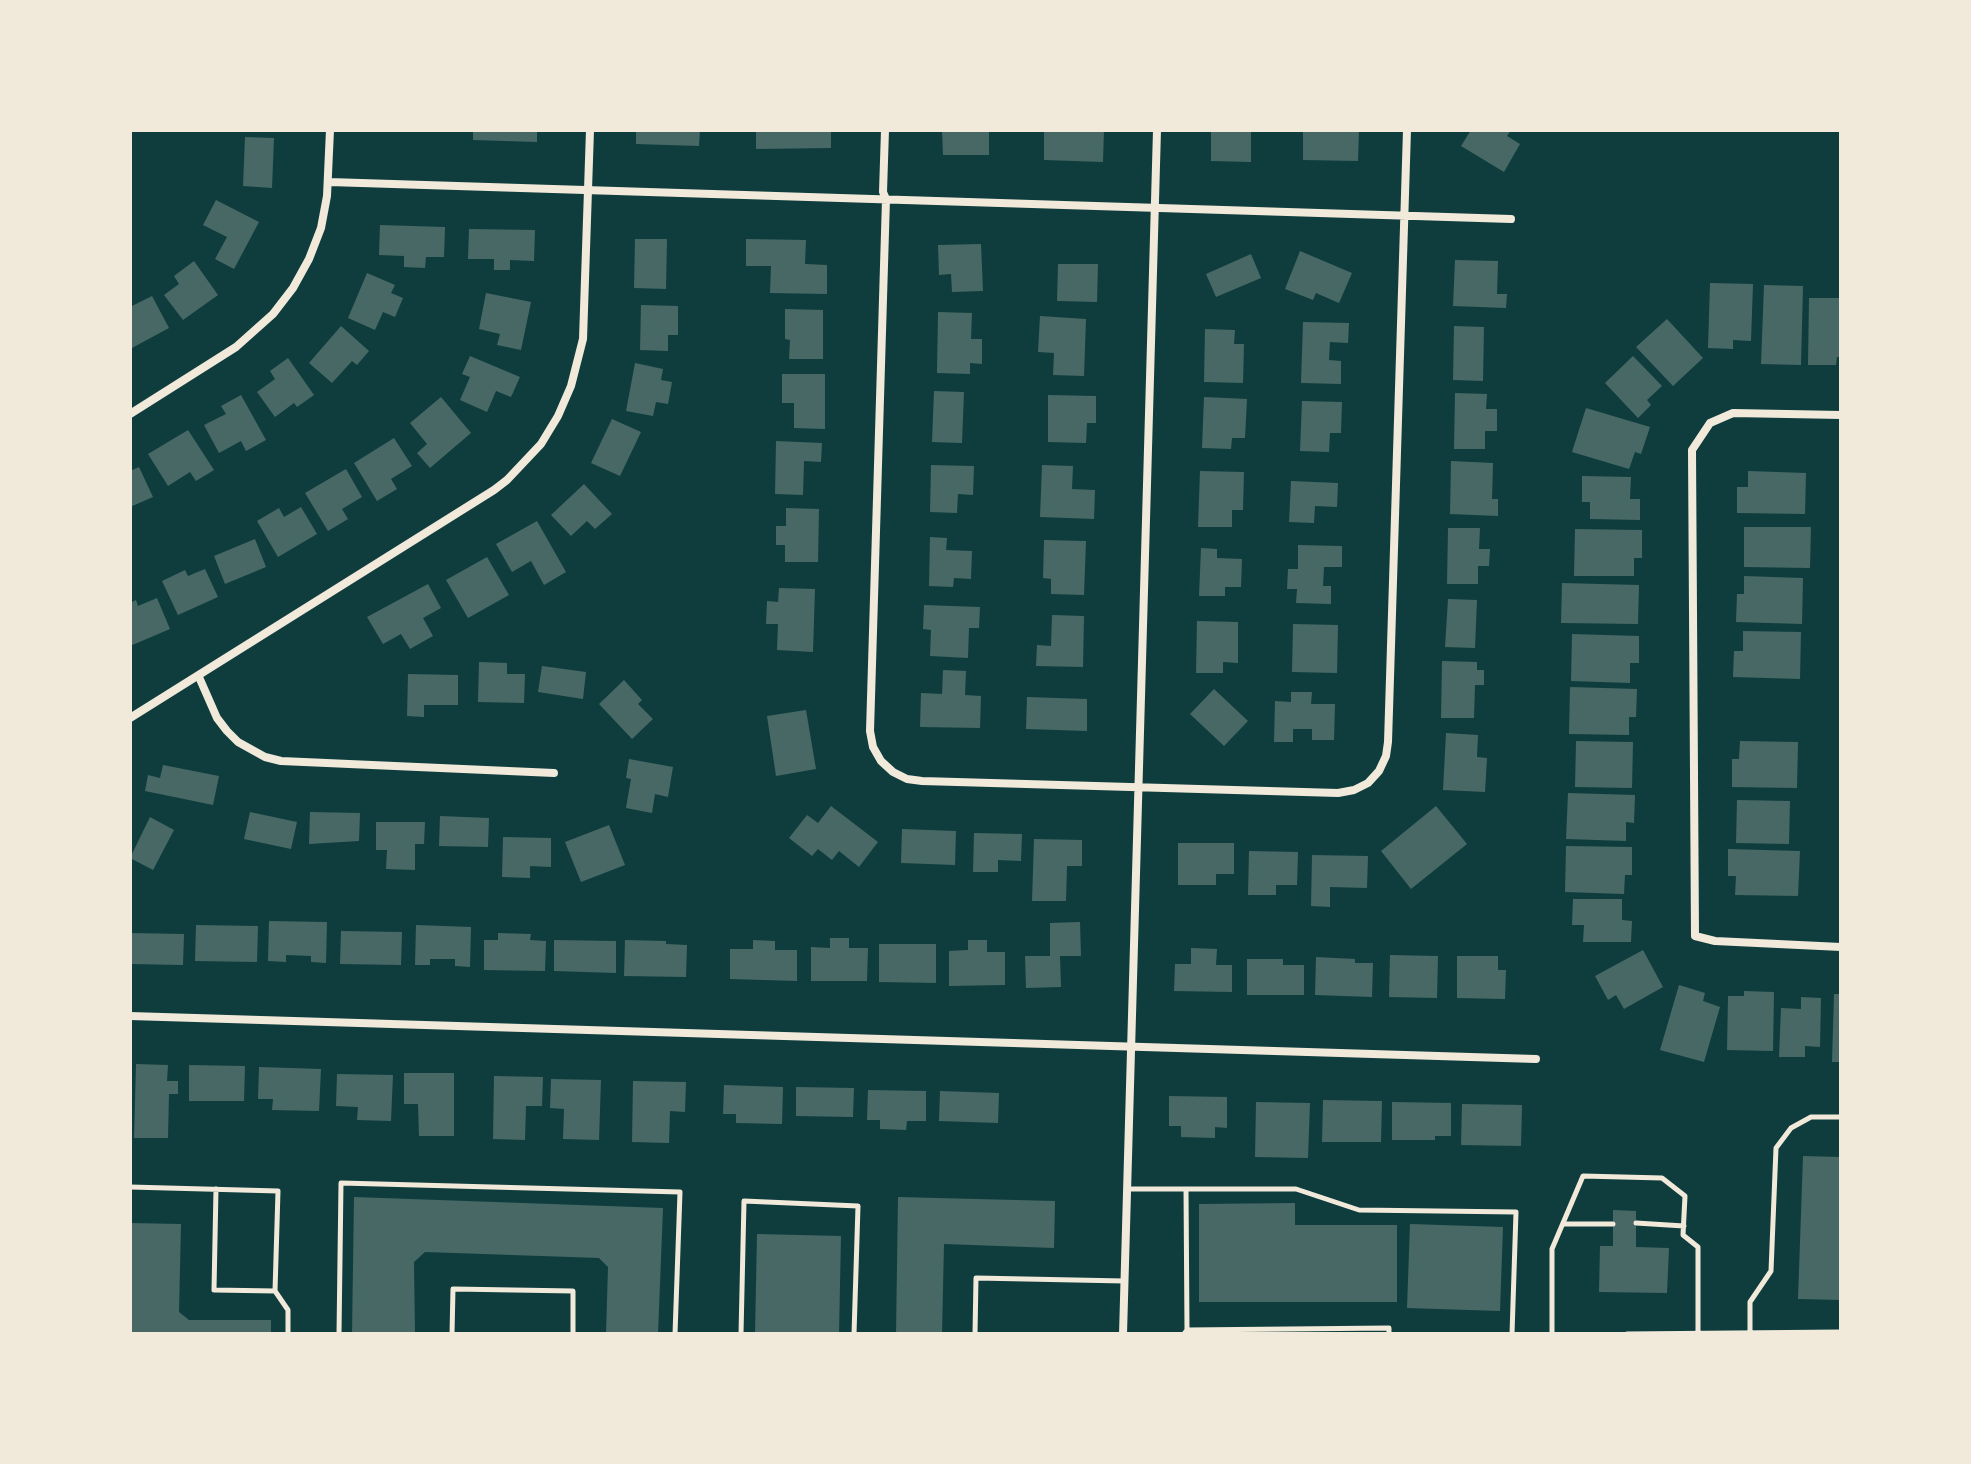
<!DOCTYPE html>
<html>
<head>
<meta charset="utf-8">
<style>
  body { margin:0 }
  #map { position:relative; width:1971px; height:1464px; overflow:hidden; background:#0f3d3e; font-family:"Noto Serif",serif }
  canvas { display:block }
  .frame { position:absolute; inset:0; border:132px solid #f1e9da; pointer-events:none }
</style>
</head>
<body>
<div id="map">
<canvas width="1971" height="1464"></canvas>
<div class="frame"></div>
</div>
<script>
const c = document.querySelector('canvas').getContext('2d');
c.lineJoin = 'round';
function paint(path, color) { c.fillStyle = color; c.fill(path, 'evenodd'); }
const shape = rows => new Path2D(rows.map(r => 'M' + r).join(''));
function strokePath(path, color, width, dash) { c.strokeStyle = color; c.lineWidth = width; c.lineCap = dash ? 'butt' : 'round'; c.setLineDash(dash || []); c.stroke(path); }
const building = shape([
  [473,130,537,130,537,142,473,140],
  [636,130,700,130,699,146,636,144],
  [756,130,831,130,831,148,756,149],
  [942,130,989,130,989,155,943,155],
  [1044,130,1104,130,1103,162,1044,160],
  [1211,130,1251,130,1251,162,1211,161],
  [1303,130,1359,130,1358,161,1303,160],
  [1471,130,1511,130,1507,136,1520,144,1504,172,1461,146],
  [245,137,274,138,272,188,243,186],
  [216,200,259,222,234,269,215,259,227,237,203,225],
  [380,225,445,227,444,257,426,257,425,268,404,267,404,256,379,255],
  [469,229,535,230,534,261,510,260,510,270,494,270,494,259,468,259],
  [635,239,667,239,666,289,634,288],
  [746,239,806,240,805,264,827,265,827,294,770,293,771,266,746,266],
  [981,244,983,291,952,292,951,274,939,275,938,245],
  [1300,251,1352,273,1339,303,1316,293,1313,300,1285,289],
  [1251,254,1261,278,1216,297,1206,274],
  [1455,260,1498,261,1497,294,1507,294,1506,308,1453,306],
  [194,261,218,295,183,320,164,295,179,284,174,276],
  [1058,264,1098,264,1097,302,1057,301],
  [367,273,395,285,391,293,403,298,395,317,383,312,375,330,348,318],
  [1710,283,1753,284,1751,341,1733,340,1733,349,1708,348],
  [1764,285,1803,286,1801,365,1761,364],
  [486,293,531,302,521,350,497,345,500,334,479,329],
  [152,296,169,328,130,349,130,307],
  [1809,298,1841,298,1841,357,1837,357,1836,365,1808,365],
  [641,305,678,306,678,335,668,335,668,351,640,350],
  [785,309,823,310,823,359,789,359,790,340,785,339],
  [938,312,972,313,971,339,982,339,982,364,970,363,970,374,937,373],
  [1040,316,1086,319,1084,376,1053,375,1054,353,1038,352],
  [1667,319,1703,358,1673,386,1636,347],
  [1303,322,1349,323,1348,343,1330,342,1329,360,1341,361,1341,384,1301,383],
  [341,326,369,351,357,365,352,361,332,383,309,363],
  [1454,326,1484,327,1483,381,1453,380],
  [1205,329,1235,330,1234,344,1244,344,1243,383,1204,382],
  [470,356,520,377,511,397,496,391,487,412,460,400,470,377,462,374],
  [1633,356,1662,386,1647,400,1651,405,1638,418,1605,383],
  [288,358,314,395,297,407,294,403,275,417,257,392,275,379,270,371],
  [635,363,663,369,661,380,672,382,668,404,656,402,653,416,626,411],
  [782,374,825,374,825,429,794,428,794,403,782,403],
  [934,391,964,392,962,443,932,442],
  [1455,393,1487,394,1486,409,1497,409,1497,431,1485,431,1485,449,1454,449],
  [241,395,266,440,246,451,241,441,219,453,204,425,226,414,221,406],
  [1048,395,1096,396,1096,423,1087,423,1086,443,1048,442],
  [441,397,471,433,430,468,417,453,427,444,410,423],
  [1204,397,1247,399,1245,438,1232,438,1231,449,1202,448],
  [1302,401,1342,402,1341,433,1330,433,1329,452,1300,451],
  [1586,408,1650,427,1641,454,1635,452,1629,469,1572,452],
  [612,419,641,432,620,476,591,463],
  [188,430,214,470,196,481,190,472,168,486,148,454],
  [394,438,412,466,391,479,397,489,377,501,354,463],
  [776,441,822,443,821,462,804,461,803,495,775,494],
  [1451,461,1493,463,1492,499,1498,499,1498,516,1450,514],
  [931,465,974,466,973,495,958,494,957,513,930,512],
  [1042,465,1073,466,1072,489,1095,490,1094,519,1040,517],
  [139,467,153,497,130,507,130,471],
  [346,469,362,497,342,509,348,519,328,531,305,493],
  [1200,471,1244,472,1243,510,1232,510,1232,527,1198,527],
  [1748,471,1806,473,1805,514,1737,513,1737,487,1748,487],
  [1582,476,1631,477,1630,499,1640,499,1640,520,1590,519,1590,502,1582,502],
  [1291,481,1338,483,1337,507,1315,506,1314,523,1289,522],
  [584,484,612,514,595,529,587,521,571,536,551,515],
  [301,507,317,534,278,557,257,521,279,508,284,517],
  [786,508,819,509,818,562,785,562,785,545,776,545,776,526,786,526],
  [537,521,566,572,544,585,531,561,512,572,496,544],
  [1744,527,1811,527,1810,568,1744,567],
  [1448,528,1480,528,1479,549,1490,549,1489,566,1478,566,1478,584,1447,584],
  [1575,529,1642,530,1642,558,1634,558,1634,576,1574,576],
  [930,537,947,538,946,550,972,551,971,579,954,578,953,587,929,586],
  [255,539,266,567,225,584,214,556],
  [1044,540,1086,541,1084,595,1051,594,1051,579,1043,578],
  [1298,545,1342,546,1342,567,1324,567,1323,586,1331,586,1331,604,1296,603,1297,589,1287,589,1288,569,1298,569],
  [1201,548,1217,549,1217,558,1242,559,1241,587,1225,587,1225,596,1199,596],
  [487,557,509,595,468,618,446,580],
  [205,569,218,597,178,615,162,581,185,570,188,576],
  [1744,576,1803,578,1802,624,1736,622,1737,594,1744,594],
  [1562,583,1639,585,1638,624,1561,623],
  [428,584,441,608,423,618,433,636,410,649,401,634,383,644,367,617],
  [779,588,815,589,813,652,777,650,778,624,766,624,767,601,778,602],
  [157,598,170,629,130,646,130,603,136,600,138,606],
  [1448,599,1477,600,1475,648,1445,647],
  [924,605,980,607,979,628,969,628,968,658,930,656,931,630,923,629],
  [1052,615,1084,616,1083,667,1036,666,1037,645,1051,646],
  [1197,621,1238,622,1238,663,1223,662,1223,673,1196,673],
  [1293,624,1338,625,1337,673,1292,672],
  [1743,631,1801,632,1800,679,1733,677,1734,651,1743,651],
  [1572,634,1639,636,1639,663,1630,663,1630,683,1571,681],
  [1442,661,1477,662,1477,670,1484,670,1484,685,1475,685,1474,718,1441,718],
  [479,662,507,663,507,674,525,674,524,703,478,702],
  [542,666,586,672,583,699,538,692],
  [943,670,966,671,965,695,981,696,980,728,920,727,921,693,942,694],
  [408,674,458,675,458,705,424,705,424,717,407,716],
  [624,680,642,700,638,704,653,719,632,739,599,704],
  [1570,687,1637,689,1636,717,1629,717,1629,735,1569,734],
  [1214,689,1248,721,1224,746,1190,714],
  [1291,692,1312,692,1311,704,1335,704,1334,740,1312,740,1312,729,1293,729,1293,742,1274,742,1275,701,1291,702],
  [1027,697,1087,699,1087,731,1026,729],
  [806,710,816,769,776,776,767,716],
  [1446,733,1478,735,1477,757,1487,758,1485,792,1443,790],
  [1576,741,1633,742,1632,788,1575,787],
  [1740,741,1798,742,1797,788,1732,787,1732,759,1739,759],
  [629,759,673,767,668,797,655,794,652,813,626,808,631,779,626,778],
  [163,765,219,776,213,805,145,791,148,775,160,778],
  [1568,793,1635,795,1634,823,1626,822,1626,841,1566,839],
  [1737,800,1790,801,1789,844,1736,843],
  [831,806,878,842,859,867,839,851,832,860,818,849,812,856,789,838,807,815,818,823],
  [1436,806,1467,844,1411,889,1381,851],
  [250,812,297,822,291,849,244,839],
  [310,812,360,813,359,841,309,844],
  [440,816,489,818,488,847,439,846],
  [150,817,174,830,153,870,130,858],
  [376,822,425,822,424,844,415,844,415,870,386,869,387,850,376,850],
  [609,825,625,865,581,882,565,842],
  [902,829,956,831,955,865,901,863],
  [974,833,1022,834,1021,861,998,860,998,872,973,872],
  [503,837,551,838,551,867,530,866,530,878,502,877],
  [1034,839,1082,840,1082,866,1067,866,1066,901,1032,901],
  [1178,843,1234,843,1234,874,1216,874,1216,885,1178,885],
  [1566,846,1632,847,1632,875,1625,875,1624,894,1565,892],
  [1728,849,1800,851,1798,896,1735,895,1736,876,1728,876],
  [1249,851,1298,852,1297,885,1276,885,1276,895,1248,895],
  [1312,855,1368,856,1367,888,1330,887,1330,907,1311,906],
  [1573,899,1622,899,1622,920,1632,921,1631,942,1583,942,1584,925,1572,925],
  [269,921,327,922,326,963,311,962,311,956,286,955,286,962,268,961],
  [1080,922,1081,956,1060,956,1061,987,1026,988,1025,956,1050,956,1050,923],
  [196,925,258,926,257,962,195,961],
  [416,925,471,927,470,967,455,966,455,959,430,959,430,965,415,965],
  [341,931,402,932,401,965,340,964],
  [130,933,184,934,183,965,130,964],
  [498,933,531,934,530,940,546,941,545,971,484,970,484,940,498,940],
  [830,938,849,938,849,948,868,948,867,981,811,981,811,947,830,948],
  [554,940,616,941,616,973,554,971],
  [625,940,666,941,666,944,687,945,686,977,624,976],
  [753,940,775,941,775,950,797,950,797,981,730,979,730,949,753,949],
  [968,940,987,940,987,952,1005,952,1005,985,949,986,949,951,968,950],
  [879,944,936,944,936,983,879,982],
  [1191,948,1217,949,1216,965,1232,965,1232,992,1174,991,1175,964,1191,964],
  [1643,950,1663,987,1624,1009,1616,995,1608,1000,1595,976],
  [1390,955,1438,956,1437,998,1389,997],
  [1457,956,1498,956,1498,970,1506,970,1505,999,1457,998],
  [1316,957,1355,959,1355,963,1373,963,1372,997,1315,995],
  [1247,959,1283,959,1283,965,1304,965,1304,995,1247,995],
  [1679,985,1705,993,1703,1001,1720,1007,1704,1062,1660,1050],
  [1744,991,1774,992,1773,1051,1727,1050,1728,996,1744,996],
  [1834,994,1841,994,1841,1062,1832,1062],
  [1801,997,1821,998,1820,1047,1805,1046,1805,1057,1779,1057,1781,1008,1801,1009],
  [136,1064,168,1065,167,1081,178,1081,178,1094,169,1094,168,1138,134,1138],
  [189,1065,245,1066,244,1101,189,1101],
  [259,1067,321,1069,319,1111,272,1110,273,1099,258,1099],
  [404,1073,454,1073,454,1136,419,1136,418,1104,404,1104],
  [337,1074,393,1075,391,1121,357,1120,358,1107,336,1106],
  [494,1076,543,1077,542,1106,526,1106,525,1140,493,1139],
  [551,1079,601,1080,599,1140,563,1139,564,1109,550,1108],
  [633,1081,686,1082,685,1112,670,1111,669,1143,632,1142],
  [724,1085,783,1087,782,1124,736,1123,736,1114,723,1114],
  [796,1087,854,1088,853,1117,796,1116],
  [868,1090,926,1091,926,1121,907,1121,906,1130,880,1129,880,1120,867,1120],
  [940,1091,999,1093,998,1123,939,1121],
  [1169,1096,1227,1097,1227,1128,1215,1127,1215,1138,1181,1137,1181,1126,1169,1126],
  [1323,1100,1382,1101,1381,1142,1322,1142],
  [1256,1102,1310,1103,1308,1158,1255,1157],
  [1392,1102,1451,1103,1451,1136,1435,1136,1435,1140,1392,1140],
  [1462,1104,1522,1105,1521,1146,1461,1145],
  [1803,1156,1841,1157,1841,1300,1798,1299],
  [354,1197,663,1208,658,1334,606,1334,608,1267,599,1258,425,1252,414,1262,415,1334,352,1334],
  [898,1197,1055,1201,1054,1248,944,1244,942,1334,896,1334],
  [1295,1203,1295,1225,1397,1225,1397,1302,1199,1302,1199,1204],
  [1613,1210,1636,1211,1636,1247,1669,1248,1667,1293,1599,1292,1600,1246,1613,1246],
  [130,1223,181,1224,179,1312,189,1320,271,1320,271,1334,130,1334],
  [1410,1224,1503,1227,1500,1311,1407,1308],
  [757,1234,841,1236,839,1334,755,1334]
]);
const service = shape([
  [130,1187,278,1191,275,1291,288,1310,288,1334],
  [216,1189,214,1290,275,1291],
  [1127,1189,1296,1189,1359,1210,1516,1212,1512,1334],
  [1186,1189,1187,1330],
  [1636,1223,1684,1226],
  [1563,1224,1613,1224],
  [339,1334,341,1183,680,1192,675,1334],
  [452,1334,453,1289,573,1291,573,1334],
  [741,1334,744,1201,858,1206,854,1334],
  [975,1334,976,1278,1124,1281],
  [1184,1334,1187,1330,1389,1328,1389,1334],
  [1552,1334,1552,1249,1583,1176,1662,1178,1685,1196,1683,1235,1698,1247,1698,1333],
  [1627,1334,1841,1332],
  [1750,1334,1750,1302,1771,1271,1776,1148,1791,1128,1811,1117,1841,1117]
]);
const minor = shape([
  [885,130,883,192,886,199,870,731,873,747,881,761,893,772,907,779,922,781,1338,793,1354,790,1368,783,1379,771,1386,756,1388,742,1407,130],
  [329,182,1511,219],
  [130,414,236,347,273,314,293,288,309,259,321,228,327,196,330,130],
  [1841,415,1733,413,1710,423,1692,450,1695,936,1715,941,1841,947],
  [199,677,217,718,227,731,238,742,265,757,281,761,554,773],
  [130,718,494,490,507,480,541,444,558,416,571,386,583,339,590,130],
  [130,1016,1536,1059],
  [1123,1334,1157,130]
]);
paint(building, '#486865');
strokePath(service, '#f1e9da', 5);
strokePath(minor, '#f1e9da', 8);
</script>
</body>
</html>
